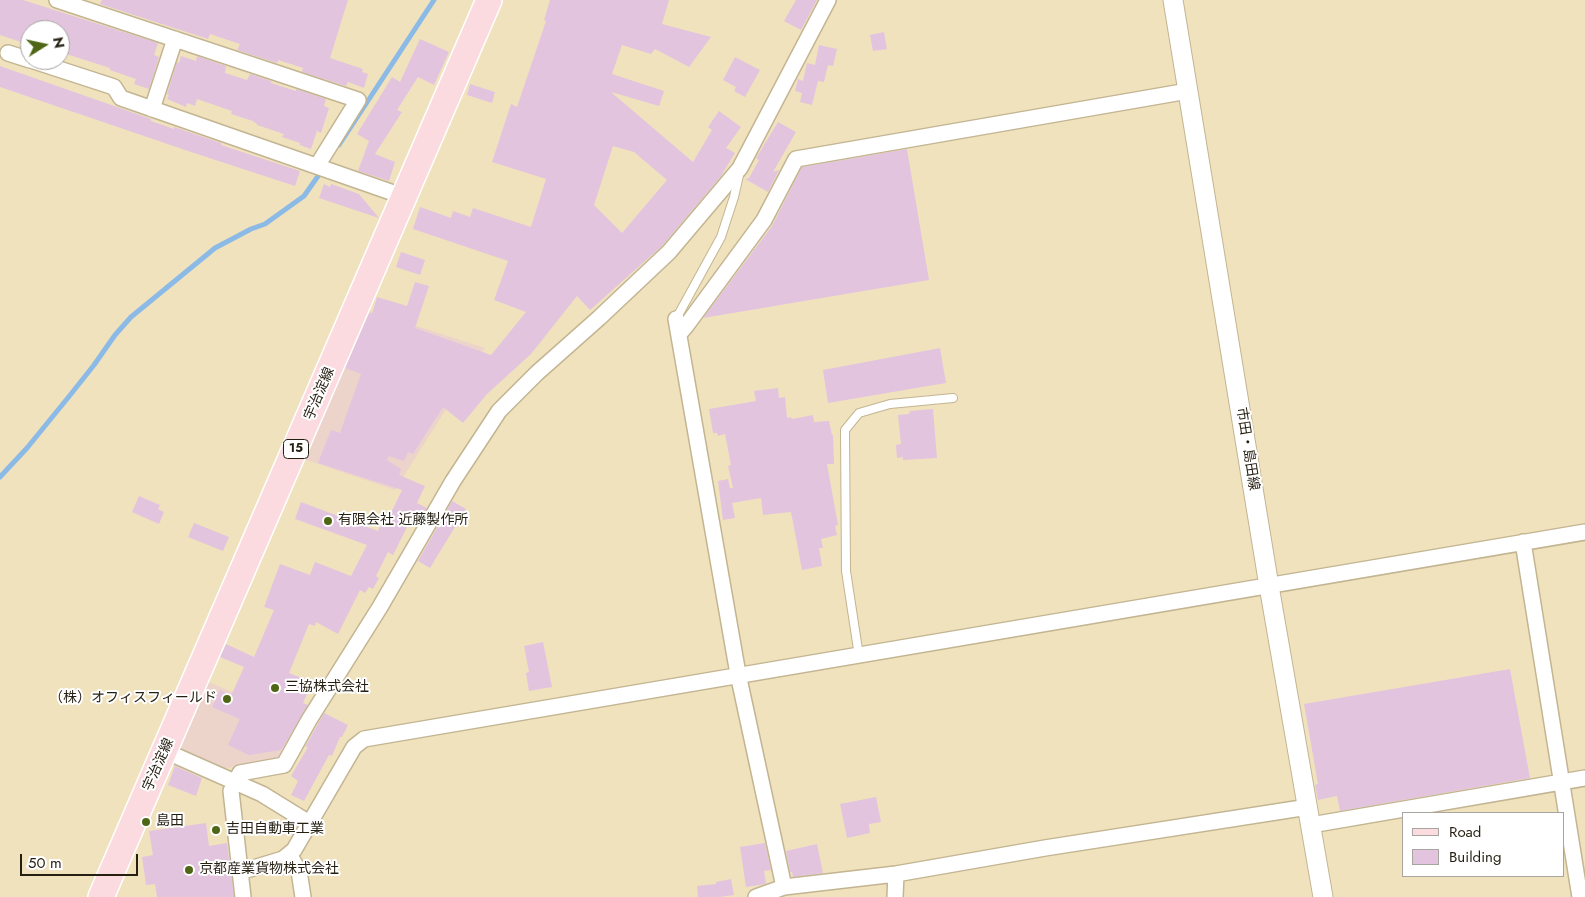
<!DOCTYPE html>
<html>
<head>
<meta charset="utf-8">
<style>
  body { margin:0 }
  #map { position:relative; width:1585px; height:897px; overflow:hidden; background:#f1e2be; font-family:Jost,sans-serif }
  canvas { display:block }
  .legend { position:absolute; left:1402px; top:812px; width:162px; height:65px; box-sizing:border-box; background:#fff; border:1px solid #a8a5a0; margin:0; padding:6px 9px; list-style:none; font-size:15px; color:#251f12 }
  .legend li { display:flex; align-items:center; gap:10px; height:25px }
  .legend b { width:25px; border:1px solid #a8a5a0 }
  .north { position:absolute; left:20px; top:20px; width:50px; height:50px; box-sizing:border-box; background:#fff; border:1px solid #a8a5a0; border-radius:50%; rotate:80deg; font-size:14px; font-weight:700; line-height:20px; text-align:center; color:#251f12 }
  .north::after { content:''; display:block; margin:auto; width:18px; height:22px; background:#4e6615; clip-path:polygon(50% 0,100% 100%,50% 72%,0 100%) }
  .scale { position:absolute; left:20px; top:854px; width:118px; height:22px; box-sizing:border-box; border:2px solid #251f12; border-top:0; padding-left:6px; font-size:15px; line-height:18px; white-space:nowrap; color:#251f12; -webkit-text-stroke:4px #fff; paint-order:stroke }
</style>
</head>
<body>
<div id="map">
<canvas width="1585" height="897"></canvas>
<ul class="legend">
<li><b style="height:6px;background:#fbdbdf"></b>Road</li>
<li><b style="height:14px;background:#e2c4df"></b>Building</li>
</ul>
<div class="north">N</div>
<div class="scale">50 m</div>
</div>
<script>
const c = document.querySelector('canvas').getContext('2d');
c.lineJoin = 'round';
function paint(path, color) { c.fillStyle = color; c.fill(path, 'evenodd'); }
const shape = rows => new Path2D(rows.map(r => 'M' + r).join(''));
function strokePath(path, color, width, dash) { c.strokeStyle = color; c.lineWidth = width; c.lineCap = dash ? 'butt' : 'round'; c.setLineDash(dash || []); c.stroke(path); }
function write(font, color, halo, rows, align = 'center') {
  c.font = font + ' Jost,"Noto Sans JP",sans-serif'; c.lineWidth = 4; c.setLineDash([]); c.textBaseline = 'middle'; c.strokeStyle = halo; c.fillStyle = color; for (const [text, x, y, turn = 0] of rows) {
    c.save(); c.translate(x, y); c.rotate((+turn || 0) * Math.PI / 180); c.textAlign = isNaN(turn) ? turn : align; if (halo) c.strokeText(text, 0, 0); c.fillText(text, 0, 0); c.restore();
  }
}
const industrial = shape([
  [367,310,485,348,395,490,303,459],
  [209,682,300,722,284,757,224,769,180,748]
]);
const stream = shape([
  [339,145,434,0],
  [0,477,27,448,71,394,94,365,115,335,131,317,215,248,251,229,265,224,304,196,323,169]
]);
const building = shape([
  [0,0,23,0,158,43,154,55,159,57,149,89,134,84,136,79,110,70,110,68,60,52,60,30,30,30,30,45,0,35],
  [102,0,348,0,330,58,363,69,362,72,368,74,364,88,348,82,346,86,302,72,303,68,278,60,277,63,237,50,240,44,210,34,208,39,100,4],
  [550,0,669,0,662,24,711,37,689,67,655,49,651,54,622,45,612,74,664,91,659,106,611,92,693,162,712,130,708,127,719,111,741,127,726,148,735,153,721,176,662,246,590,310,577,296,531,354,487,394,463,423,443,407,413,454,408,452,404,461,389,456,387,460,401,469,399,475,425,486,417,503,427,508,417,524,410,521,393,555,388,552,376,576,379,578,373,589,369,587,365,593,360,590,338,634,316,622,315,626,309,624,289,673,312,682,303,703,308,705,281,750,249,755,228,745,240,719,212,707,220,690,231,696,244,667,220,657,226,644,254,657,274,610,264,607,280,564,310,575,315,562,351,576,367,545,295,519,301,502,378,531,386,515,389,517,402,490,318,463,331,430,340,433,361,374,345,368,369,313,372,314,377,297,407,306,415,282,429,286,415,328,491,355,526,312,494,300,508,261,413,229,420,207,451,218,453,211,470,217,473,208,531,227,546,179,492,162,511,104,517,107,546,21,544,20],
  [613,146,634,152,667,180,622,233,594,205],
  [796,0,817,0,801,30,784,21],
  [884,32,887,49,873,51,870,35],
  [420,39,449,52,434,85,418,77,397,110,402,112,375,154,395,162,389,181,358,171,369,141,357,134,392,77,400,82],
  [819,45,837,49,833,66,828,65,824,82,818,81,812,105,800,102,802,93,795,91,798,79,803,81,807,63,815,65],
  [181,56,196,61,197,56,226,66,225,73,247,80,250,74,271,81,271,83,296,91,296,89,326,99,324,106,329,108,321,133,317,131,311,149,300,145,300,143,282,137,284,134,257,125,257,124,253,121,231,114,232,111,197,99,195,106,187,103,186,107,167,99,169,95,167,94,177,62,179,63],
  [735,57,760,70,745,97,734,91,736,87,723,80],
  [0,66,151,119,151,121,174,129,174,127,221,143,221,145,300,171,295,186,191,152,0,87],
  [470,84,495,92,492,103,467,95],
  [778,122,796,132,773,172,779,170,768,192,745,179,749,178,759,160,756,158],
  [907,149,929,280,703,318,772,226,802,167],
  [324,184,330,187,331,184,359,194,379,218,319,198],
  [401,252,425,260,420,275,396,267],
  [940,348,946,383,828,403,823,370],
  [778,388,779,398,785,397,787,418,791,417,792,419,813,415,814,422,829,421,832,435,833,435,834,464,827,464,838,525,835,526,837,535,821,539,823,548,819,548,822,566,802,570,791,512,763,515,761,498,732,503,735,518,723,520,718,481,728,479,730,488,733,488,728,466,731,465,725,434,718,436,717,433,713,433,709,409,756,401,754,391],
  [933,409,937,458,903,460,903,457,897,458,896,445,901,444,898,415,909,414,910,411],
  [139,496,160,505,158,509,164,512,159,524,132,512],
  [452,501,466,509,430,568,418,561],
  [194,523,229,537,223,551,188,537],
  [543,642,552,687,529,691,526,673,529,672,524,646],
  [1510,669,1530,778,1340,811,1337,796,1318,800,1315,785,1318,784,1304,704],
  [324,713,348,725,342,737,340,737,332,756,329,755,304,801,291,795,298,781,291,776,308,747,305,747],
  [175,766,202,778,196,796,168,785],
  [876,797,881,822,869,824,870,833,847,838,840,804],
  [206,823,209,846,227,843,234,897,157,897,155,884,146,885,142,857,153,855,149,831],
  [765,843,771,870,764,871,766,884,746,887,740,847],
  [817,844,823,873,793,877,792,872,790,872,786,851],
  [731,879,734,895,719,897,698,897,697,886,716,884,716,882]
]);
const service = shape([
  [676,319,721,237,734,197,739,175],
  [859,656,846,571,845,430,859,413,890,404,953,398]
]);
const minor = shape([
  [57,0,358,100,317,166],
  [8,53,30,60],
  [31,60,114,87,121,98,405,197],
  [152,109,175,39],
  [676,319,738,674,784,887],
  [679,334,686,326,764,220,796,159,1188,91],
  [1523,542,1580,897],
  [165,751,262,794,309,823],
  [1311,825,1585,778],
  [289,854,299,871,303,897],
  [240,872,283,859,294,850,354,747,364,739,1585,532],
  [243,897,231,791,240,773,284,765,309,720,380,607,453,481,499,411,537,373,599,318,669,252,740,168,828,0],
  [756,897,784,887,896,874,1045,848,1308,807],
  [895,897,896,874]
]);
const tertiary = shape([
  [1173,0,1269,586,1323,897]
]);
const primary = shape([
  [101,897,489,0]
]);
const markers = [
  [328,521,5,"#4e6615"],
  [275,688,5,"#4e6615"],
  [227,699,5,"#4e6615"],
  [146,822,5,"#4e6615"],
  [216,830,5,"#4e6615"],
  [189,870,5,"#4e6615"]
];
const shields = [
  [296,449,25]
];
const shieldNames = [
  ["15",296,449]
];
const streetNames = [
  ["宇治淀線",320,394,-67],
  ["市田・島田線",1247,449,81],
  ["宇治淀線",159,765,-66]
];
const poiNames = [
  ["有限会社 近藤製作所",338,521],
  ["三協株式会社",285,688],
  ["（株）オフィスフィールド",217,699,"right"],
  ["島田",156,822],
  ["吉田自動車工業",226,830],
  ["京都産業貨物株式会社",199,870]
];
paint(industrial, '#ecd4ca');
strokePath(stream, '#8cbae7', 5);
paint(building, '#e2c4df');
strokePath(service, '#c3b592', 10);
strokePath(minor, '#c3b592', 18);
strokePath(tertiary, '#c3b592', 21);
strokePath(primary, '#fff', 28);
strokePath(service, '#fff', 8);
strokePath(minor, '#fff', 15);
strokePath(tertiary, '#fff', 19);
strokePath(primary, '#fbdbdf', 25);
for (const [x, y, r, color] of markers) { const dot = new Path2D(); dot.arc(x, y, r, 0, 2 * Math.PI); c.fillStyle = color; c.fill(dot); strokePath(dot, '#fff', 2); }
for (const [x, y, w] of shields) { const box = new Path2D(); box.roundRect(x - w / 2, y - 9.5, w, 19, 4); c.fillStyle = '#fff'; c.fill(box); strokePath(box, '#251f12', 1); }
write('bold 12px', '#251f12', null, shieldNames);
write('14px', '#251f12', '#fff', streetNames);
write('14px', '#251f12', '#fff', poiNames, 'left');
</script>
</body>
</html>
